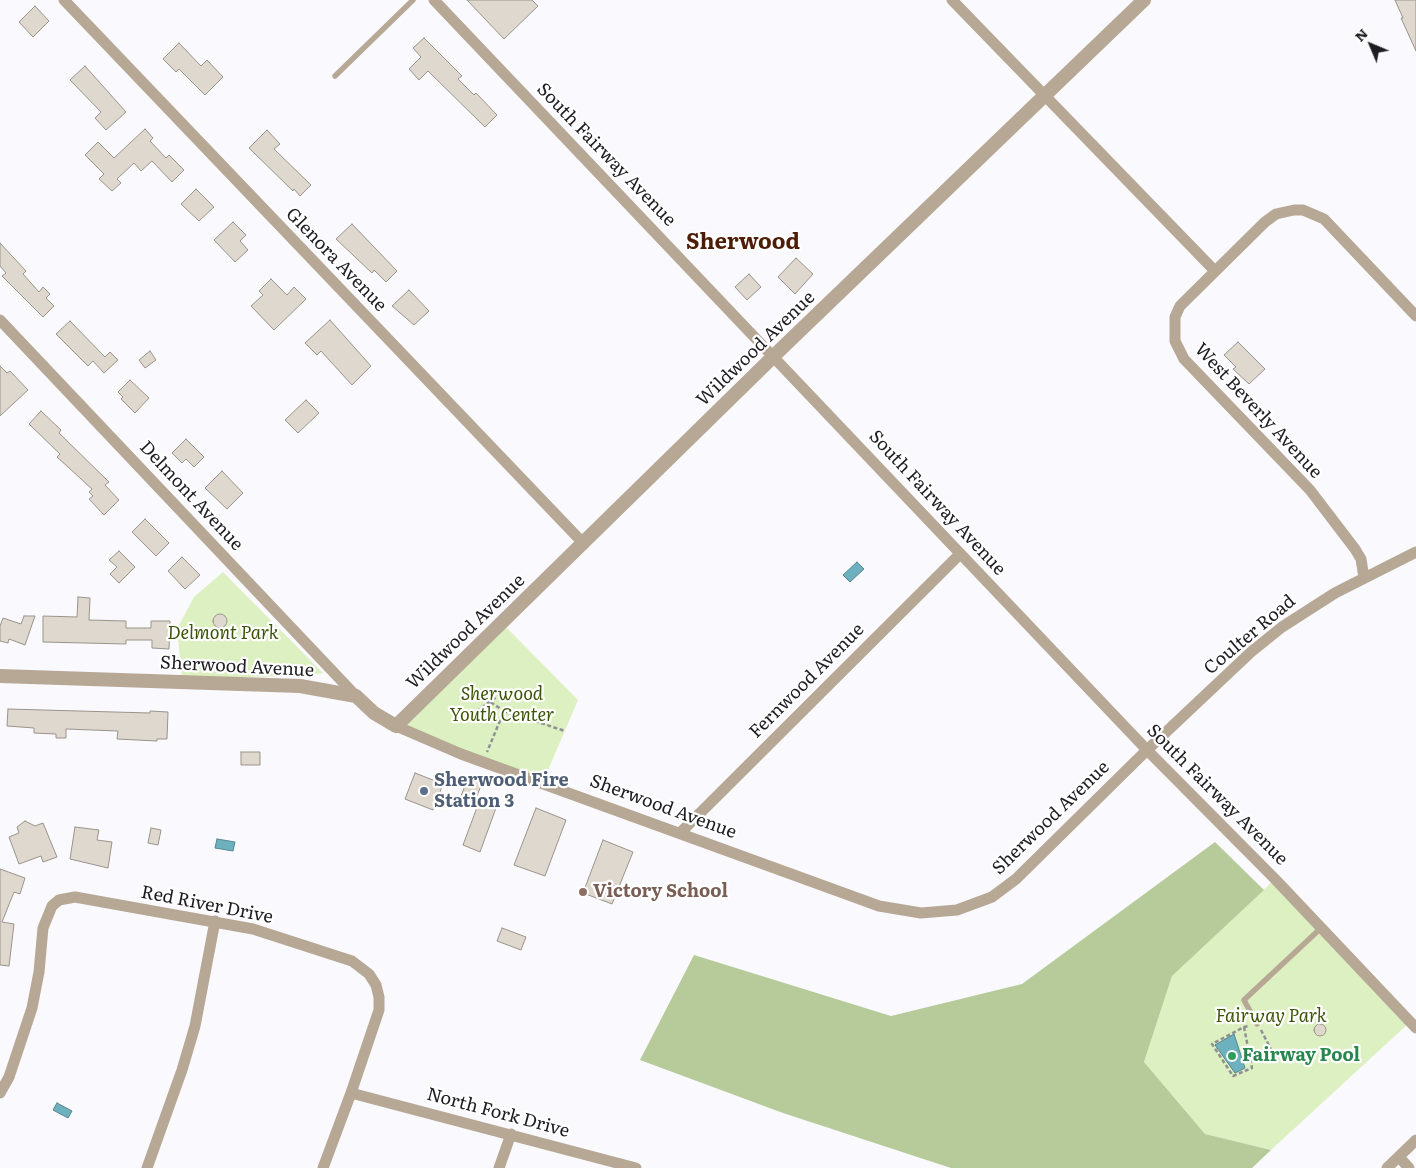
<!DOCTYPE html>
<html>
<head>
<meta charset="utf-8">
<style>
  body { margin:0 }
  #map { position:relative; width:1416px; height:1168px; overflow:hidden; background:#f9f9fe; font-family:Literata,serif }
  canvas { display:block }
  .north { position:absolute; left:1346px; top:20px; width:50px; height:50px; -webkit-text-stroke:4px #fff; paint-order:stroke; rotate:315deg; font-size:14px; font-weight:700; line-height:20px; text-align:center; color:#1e1e22 }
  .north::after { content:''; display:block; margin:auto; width:18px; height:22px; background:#1e1e22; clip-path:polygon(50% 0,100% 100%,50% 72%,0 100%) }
</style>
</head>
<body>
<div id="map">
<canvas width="1416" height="1168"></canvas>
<div class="north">N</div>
</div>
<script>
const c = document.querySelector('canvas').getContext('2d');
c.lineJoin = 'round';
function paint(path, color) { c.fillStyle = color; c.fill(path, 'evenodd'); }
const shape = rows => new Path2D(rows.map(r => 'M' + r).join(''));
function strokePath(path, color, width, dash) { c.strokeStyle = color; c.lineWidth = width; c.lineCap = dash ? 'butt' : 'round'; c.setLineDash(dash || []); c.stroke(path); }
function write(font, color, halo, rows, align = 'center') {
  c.font = font + ' Literata,serif'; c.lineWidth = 4.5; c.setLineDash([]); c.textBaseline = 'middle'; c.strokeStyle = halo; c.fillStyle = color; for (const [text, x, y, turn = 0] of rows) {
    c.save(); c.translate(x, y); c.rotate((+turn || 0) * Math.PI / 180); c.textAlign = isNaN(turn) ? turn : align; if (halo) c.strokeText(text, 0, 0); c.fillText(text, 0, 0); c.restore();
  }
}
const green = shape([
  [223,572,323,673,306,676,182,678,177,629,194,597],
  [502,623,578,700,542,784,396,726],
  [1275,879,1410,1022,1271,1150,1205,1134,1144,1062,1172,976]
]);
const forest = shape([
  [1215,842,1264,890,1172,976,1144,1062,1205,1134,1271,1150,1252,1168,951,1168,783,1113,640,1060,694,955,891,1016,1022,984]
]);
const water = shape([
  [857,562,864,569,850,582,843,575,857,562],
  [217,839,235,842,233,851,215,848,217,839],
  [1234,1034,1245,1068,1235,1073,1215,1045,1234,1034],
  [57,1103,72,1111,68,1118,53,1110,57,1103]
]);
const building = shape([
  [467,0,532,0,538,6,504,39,467,0],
  [1395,0,1416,0,1416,51,1401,18,1403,18,1395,0],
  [35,6,49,21,33,37,19,22,35,6],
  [424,38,462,76,458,79,474,95,476,93,497,115,485,127,428,71,419,80,409,69,421,57,413,48,424,38],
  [179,43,201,66,207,60,223,77,205,95,179,69,176,72,163,59,179,43],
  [85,66,126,112,106,130,95,118,101,112,70,80,85,66],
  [145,129,153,138,150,141,166,158,169,155,184,170,172,182,152,161,141,171,134,163,117,179,121,183,112,191,99,179,104,174,85,155,98,142,114,158,145,129],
  [267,130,280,144,274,149,311,185,300,196,294,189,293,191,249,148,267,130],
  [196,189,214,207,199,221,181,204,196,189],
  [233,222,246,235,240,241,248,250,235,262,214,240,233,222],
  [352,224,397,271,386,282,374,270,372,273,336,239,352,224],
  [0,243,26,271,23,274,39,292,43,287,50,294,46,298,54,306,43,317,2,276,6,273,0,266,0,243],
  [796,258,813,274,795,294,778,277,796,258],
  [749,274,761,287,747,300,735,287,749,274],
  [271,279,287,295,294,287,306,299,274,330,251,306,263,295,259,291,271,279],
  [409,290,429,311,414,325,392,306,409,290],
  [330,320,371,366,352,385,321,351,317,355,305,343,330,320],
  [70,321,105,357,110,352,118,360,104,373,93,361,88,366,56,334,70,321],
  [1238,342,1265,369,1249,384,1233,369,1236,367,1224,355,1238,342],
  [150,351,156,360,145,368,139,360,150,351],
  [0,366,7,373,10,371,28,390,0,416,0,366],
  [130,380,149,398,135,413,121,399,123,397,118,392,130,380],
  [306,400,319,413,298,433,285,420,306,400],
  [41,411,61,430,59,433,109,482,105,485,119,500,104,515,89,499,93,496,89,492,92,489,57,457,60,454,29,424,41,411],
  [186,439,204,457,194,467,186,459,182,463,172,453,186,439],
  [222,471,243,493,227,509,205,488,222,471],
  [145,519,169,543,156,556,132,532,145,519],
  [119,551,135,567,119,583,110,574,117,567,109,560,119,551],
  [182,557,200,575,185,589,168,571,182,557],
  [78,597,90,598,89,620,126,621,126,628,151,628,151,621,170,621,169,649,152,648,152,640,126,640,126,644,43,642,43,616,77,617,78,597],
  '213 621a7 7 0 1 1 14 0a7 7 0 1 1-14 0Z',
  [24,616,35,616,25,645,9,639,8,643,0,641,0,626,3,618,21,624,24,616],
  [8,709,150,713,150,711,168,712,167,739,157,739,157,741,117,739,118,731,66,729,66,738,56,738,56,734,34,733,34,728,7,726,8,709],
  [241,752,260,752,260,765,241,765,241,752],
  [415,773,443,784,433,810,405,799,415,773],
  [468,778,482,783,475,801,461,796,468,778],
  [479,802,496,808,480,852,463,845,479,802],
  [536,808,566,820,545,876,514,865,536,808],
  [25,821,35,826,43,823,57,857,43,862,41,856,19,864,9,837,19,833,17,827,25,821],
  [75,827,99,830,97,840,112,842,108,868,70,859,75,827],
  [151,828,161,830,158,845,148,843,151,828],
  [603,840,633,852,612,904,583,893,603,840],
  [0,869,25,878,20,894,14,892,2,922,14,924,9,966,0,965,0,869],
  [502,928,526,937,521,950,497,941,502,928],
  '1314 1030a6 6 0 1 1 12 0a6 6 0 1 1-12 0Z'
]);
const path = shape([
  [469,688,504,711,487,752],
  [504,711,565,731],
  [471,715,508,689],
  [1244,1027,1252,1068,1233,1076,1212,1044,1244,1027,1249,1026],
  [1261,1030,1276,1059]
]);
const service = shape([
  [335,76,413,0],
  [1257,1024,1244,1000,1321,928]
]);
const minor = shape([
  [64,0,584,544],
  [434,0,1147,750,1275,879,1416,1028],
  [952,0,1214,270],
  [0,320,356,696],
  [1364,578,1361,559,1355,549,1310,490,1184,359,1175,341,1175,317,1180,306,1265,222,1276,214,1294,210,1303,210,1324,219,1416,316],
  [396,726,461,754,879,906,921,913,957,910,992,897,1016,879,1147,750,1251,652,1282,627,1335,593,1416,552],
  [680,833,960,554],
  [0,1093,9,1077,32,1008,39,972,43,928,52,906,59,900,75,897,253,929,352,961,369,974,376,985,379,997,379,1010,351,1093,323,1168],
  [351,1093,636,1168],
  [1399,1157,1409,1168],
  [147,1168,182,1070,195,1026,215,921],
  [499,1168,511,1134],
  [1387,1168,1416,1140]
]);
const tertiary = shape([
  [0,676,300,686,356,696,374,713,396,726,782,348,1144,0]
]);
const markers = [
  [424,791,5,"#5c6f8a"],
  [583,892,5,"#8d6e63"],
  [1232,1056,5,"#2e9e5b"]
];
const streetNames = [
  ["South Fairway Avenue",606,155,46],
  ["Glenora Avenue",336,260,46],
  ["Wildwood Avenue",756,349,-44],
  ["West Beverly Avenue",1258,411,47],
  ["Delmont Avenue",191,496,47],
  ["South Fairway Avenue",937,503,47],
  ["Wildwood Avenue",466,632,-44],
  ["Coulter Road",1250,635,-40],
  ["Sherwood Avenue",237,667,3],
  ["Fernwood Avenue",807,681,-45],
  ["South Fairway Avenue",1217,795,45],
  ["Sherwood Avenue",663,807,20],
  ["Sherwood Avenue",1051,818,-44],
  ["Red River Drive",207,905,11],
  ["North Fork Drive",498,1113,15]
];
const parkNames = [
  ["Delmont Park",223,634],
  ["Sherwood",502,695],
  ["Youth Center",502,716],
  ["Fairway Park",1271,1017]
];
const serviceNames = [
  ["Sherwood Fire",434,781],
  ["Station 3",434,802]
];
const educationNames = [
  ["Victory School",593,892]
];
const leisureNames = [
  ["Fairway Pool",1242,1056]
];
const districtNames = [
  ["Sherwood",743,243]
];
paint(green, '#dcf0c1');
paint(forest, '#b6cb99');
paint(water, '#6eb1be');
strokePath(water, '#56858f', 1);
paint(building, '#dfd8ce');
strokePath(building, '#9a938a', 1);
strokePath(path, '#909094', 2.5, [4, 2.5]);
strokePath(service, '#b7a895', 5.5);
strokePath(minor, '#b7a895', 11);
strokePath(tertiary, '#b7a895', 14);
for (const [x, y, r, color] of markers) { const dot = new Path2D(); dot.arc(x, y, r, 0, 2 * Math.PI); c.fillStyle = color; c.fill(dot); strokePath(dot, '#fff', 2); }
write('18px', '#1e1e22', '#fff', streetNames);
write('italic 18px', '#3c5407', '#fff', parkNames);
write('bold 18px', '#4e5e75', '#fff', serviceNames, 'left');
write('bold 18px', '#785e54', '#fff', educationNames, 'left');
write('bold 18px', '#27864d', '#fff', leisureNames, 'left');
write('bold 22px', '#4d1d08', '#fff', districtNames);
</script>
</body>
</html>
